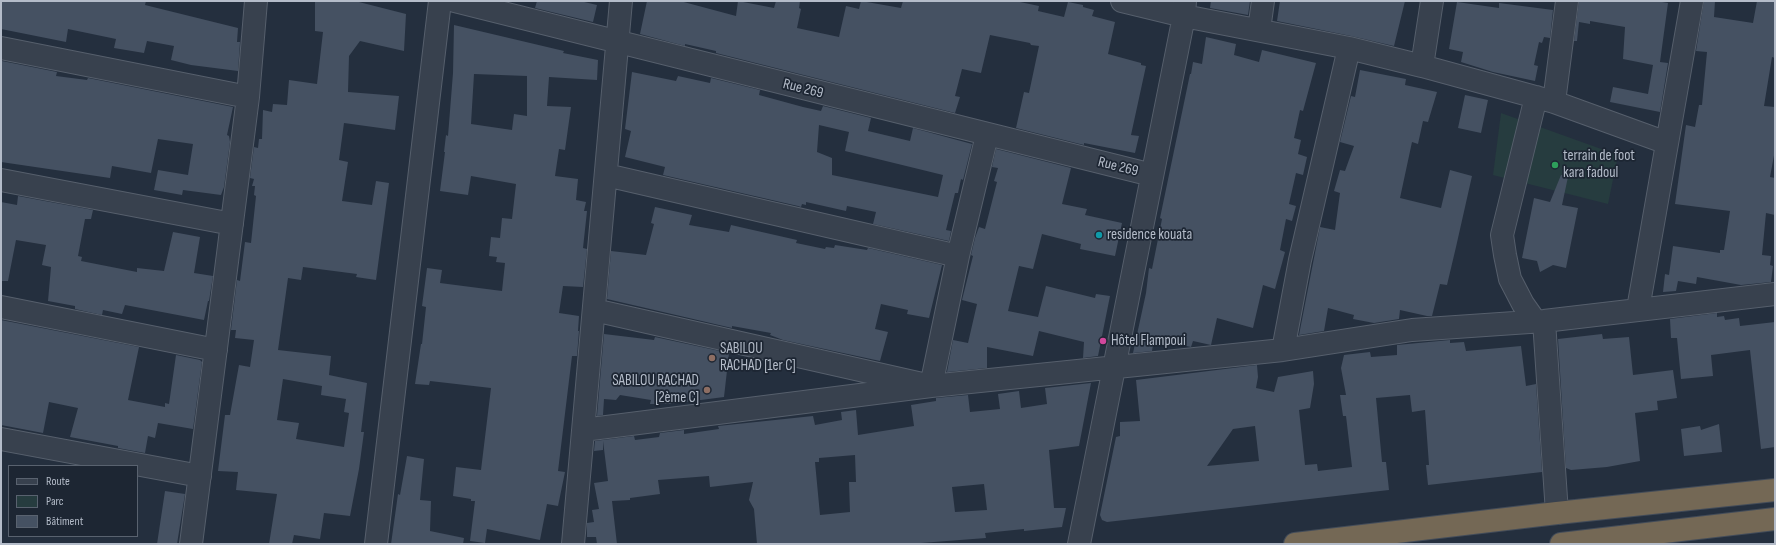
<!DOCTYPE html>
<html>
<head>
<meta charset="utf-8">
<style>
  body { margin:0 }
  #map { position:relative; width:1776px; height:545px; overflow:hidden; background:#242f3e; font-family:"Sofia Sans Condensed",sans-serif }
  canvas { display:block }
  .frame { position:absolute; inset:0; border:2px solid #b4bcc9; pointer-events:none }
  .legend { position:absolute; left:8px; top:465px; width:130px; height:72px; box-sizing:border-box; background:#1d2633; border:1px solid #59626f; margin:0; padding:5px 7px; list-style:none; font-size:12px; color:#b4bcc9 }
  .legend li { display:flex; align-items:center; gap:8px; height:20px }
  .legend b { width:20px; border:1px solid #59626f }
</style>
</head>
<body>
<div id="map">
<canvas width="1776" height="545"></canvas>
<div class="frame"></div>
<ul class="legend">
<li><b style="height:5px;background:#38414e"></b>Route</li>
<li><b style="height:11px;background:#263c3f"></b>Parc</li>
<li><b style="height:11px;background:#455162"></b>Bâtiment</li>
</ul>
</div>
<script>
const c = document.querySelector('canvas').getContext('2d');
c.lineJoin = 'round';
function paint(path, color) { c.fillStyle = color; c.fill(path, 'evenodd'); }
const shape = rows => new Path2D(rows.map(r => 'M' + r).join(''));
function strokePath(path, color, width, dash) { c.strokeStyle = color; c.lineWidth = width; c.lineCap = dash ? 'butt' : 'round'; c.setLineDash(dash || []); c.stroke(path); }
function write(font, color, halo, rows, align = 'center') {
  c.font = font + ' "Sofia Sans Condensed",sans-serif'; c.lineWidth = 3.5; c.setLineDash([]); c.textBaseline = 'middle'; c.strokeStyle = halo; c.fillStyle = color; for (const [text, x, y, turn = 0] of rows) {
    c.save(); c.translate(x, y); c.rotate((+turn || 0) * Math.PI / 180); c.textAlign = isNaN(turn) ? turn : align; if (halo) c.strokeText(text, 0, 0); c.fillText(text, 0, 0); c.restore();
  }
}
const green = shape([
  [1501,113,1618,155,1608,204,1493,175]
]);
const building = shape([
  [1,1,146,1,145,5,238,28,237,42,240,42,238,71,191,65,171,60,174,46,147,41,144,53,114,48,116,39,68,29,66,42,1,29],
  [315,1,355,1,406,14,404,51,360,41,349,56,348,92,399,96,395,130,344,123,339,160,348,162,342,201,372,205,376,181,389,183,376,280,356,277,357,274,303,267,301,280,288,278,278,350,331,356,329,375,367,383,361,432,364,432,359,469,350,516,324,513,320,539,294,535,292,544,269,544,277,494,236,490,238,472,218,471,225,415,230,415,239,365,250,367,254,340,235,338,236,330,231,330,237,280,240,281,245,242,251,243,256,196,254,195,255,186,252,186,254,179,250,178,254,147,258,148,259,139,262,139,263,110,272,112,273,104,287,105,289,80,317,84,323,32,315,31],
  [283,379,322,386,321,395,346,399,344,412,349,413,344,447,296,439,299,423,277,420],
  [537,1,580,1,597,5,593,22,535,8],
  [647,1,680,1,736,16,738,1,774,8,776,1,800,1,799,8,801,9,797,28,839,37,846,6,859,9,861,1,901,8,903,1,1020,1,1020,2,1039,6,1038,11,1064,17,1068,2,1083,5,1083,7,1094,10,1092,16,1115,22,1108,54,1141,63,1141,65,1146,66,1131,135,1139,136,1135,153,1084,143,1084,145,1016,128,1024,92,1029,93,1039,46,1031,45,1030,43,990,35,981,73,962,69,955,96,960,97,955,113,716,53,716,51,685,44,685,46,640,34],
  [1211,1,1250,1,1248,15,1210,8],
  [1280,1,1405,1,1394,46,1351,36,1277,21],
  [1579,1,1656,1,1668,3,1660,62,1668,63,1660,112,1610,102,1613,87,1648,94,1653,65,1623,59,1625,27,1590,21,1590,24,1579,22,1577,41,1574,41],
  [1704,1,1715,1,1714,17,1753,23,1757,1,1775,1,1775,58,1772,57,1764,106,1775,107,1775,150,1770,177,1775,178,1775,215,1766,213,1762,255,1771,256,1770,265,1773,266,1771,282,1741,285,1697,277,1696,284,1678,281,1676,291,1663,292,1665,274,1669,275,1673,246,1720,253,1720,250,1724,250,1730,211,1675,204,1686,125,1695,127,1699,105,1702,105,1707,52,1696,51],
  [1457,2,1499,8,1499,3,1553,10,1550,38,1544,37,1542,43,1539,42,1534,65,1538,66,1535,81,1493,72,1461,62,1463,52,1449,49],
  [454,25,564,51,563,53,598,60,597,80,549,77,547,106,571,107,565,150,559,149,555,176,578,179,576,200,586,202,584,211,587,211,583,248,587,249,583,287,563,286,559,313,579,316,578,331,579,331,577,356,572,356,558,471,565,472,558,506,547,504,540,540,487,529,485,543,470,541,475,501,471,501,471,499,453,496,456,467,481,470,491,388,430,381,429,385,415,384,421,344,422,344,426,307,422,306,427,268,442,270,440,283,502,291,505,263,496,262,497,257,489,256,491,237,500,238,502,218,512,219,516,184,471,176,468,195,440,191,445,152,444,152,446,135,448,136,453,73],
  [474,74,527,76,527,116,514,114,512,130,471,124],
  [1206,37,1236,44,1234,55,1259,62,1262,50,1316,63,1303,111,1300,110,1294,138,1301,140,1298,154,1307,157,1303,175,1296,173,1289,204,1296,206,1292,221,1286,219,1280,250,1285,252,1275,289,1263,285,1253,328,1217,318,1211,345,1193,341,1191,347,1154,339,1152,351,1133,353,1146,293,1149,268,1152,269,1162,219,1160,218,1190,74,1191,74,1193,62,1202,64],
  [2,61,57,72,56,76,87,80,88,78,233,107,227,135,229,136,230,142,224,187,221,195,183,190,182,195,154,190,158,170,188,175,193,144,158,139,151,173,112,166,110,178,1,162],
  [1360,70,1406,79,1405,85,1437,92,1428,122,1423,121,1418,144,1412,142,1400,198,1441,208,1450,170,1472,176,1456,247,1447,285,1440,284,1432,316,1427,316,1400,310,1399,319,1374,323,1353,319,1354,315,1328,308,1324,331,1299,335,1320,227,1335,230,1340,193,1334,191,1340,170,1345,171,1354,146,1340,142,1351,96,1355,97],
  [632,72,676,81,678,76,710,83,711,78,760,90,759,95,803,107,821,111,823,106,871,118,868,131,910,141,913,128,972,144,963,180,961,179,958,193,955,193,946,230,951,231,949,241,873,224,876,212,847,206,846,211,806,202,806,205,802,204,801,207,798,206,663,175,665,167,625,157,631,131,625,129],
  [819,125,849,132,845,151,943,175,938,197,832,175,832,158,817,152],
  [1465,95,1488,100,1481,133,1458,128],
  [996,149,1071,168,1062,204,1087,209,1085,215,1122,223,1115,256,1080,249,1081,244,1042,234,1033,269,1019,266,1008,311,1038,317,1046,286,1095,298,1096,294,1110,296,1098,356,1083,358,1084,342,1039,331,1033,356,987,347,987,368,947,372,953,340,968,343,977,304,962,300,973,256,971,255,975,238,979,227,985,229,997,182,994,181,998,168,992,167],
  [1561,175,1568,177,1562,205,1578,208,1566,268,1553,265,1540,272,1537,261,1522,258,1534,198,1550,202],
  [18,196,93,210,91,219,85,219,78,256,82,257,81,261,137,272,137,268,164,271,173,232,200,237,194,273,213,276,209,301,208,301,204,320,125,305,122,314,103,310,102,315,75,309,75,306,48,301,51,267,42,265,46,245,16,240,8,281,1,281,1,202,17,205],
  [655,207,692,215,689,225,729,232,731,225,797,240,796,243,825,249,826,247,834,248,835,245,867,250,868,248,942,265,929,318,907,314,908,310,881,304,875,329,888,332,880,361,783,340,770,335,771,333,732,326,732,328,607,299,611,251,646,255,654,224,651,223],
  [1717,313,1717,317,1724,316,1725,320,1739,318,1740,326,1775,322,1775,447,1761,449,1750,350,1711,355,1713,376,1681,379,1677,338,1671,338,1670,319],
  [1,320,139,347,128,400,165,407,165,403,169,404,176,355,200,360,202,362,193,429,158,423,155,438,148,436,145,453,118,448,118,446,70,437,78,408,49,402,43,433,1,425],
  [604,334,654,340,655,337,729,353,724,397,670,404,650,404,651,400,620,395,616,400,604,399,603,415,597,416],
  [1602,334,1603,339,1629,337,1633,375,1673,370,1677,398,1657,401,1658,410,1635,413,1640,461,1607,467,1571,470,1566,468,1558,339],
  [1450,340,1450,343,1464,342,1466,351,1521,346,1526,386,1536,384,1542,472,1428,485,1426,465,1429,465,1425,410,1412,412,1410,395,1376,398,1382,462,1386,462,1389,490,1107,522,1102,520,1100,515,1116,437,1120,436,1120,422,1140,421,1136,380,1257,365,1258,377,1256,388,1274,392,1278,377,1313,371,1314,384,1310,408,1299,410,1305,465,1317,464,1318,471,1352,467,1346,416,1343,416,1340,395,1346,395,1341,368,1344,355,1370,352,1371,357,1397,355,1397,345],
  [1255,426,1259,461,1207,466,1233,429],
  [1091,383,1079,446,1049,450,1054,508,1066,508,1062,527,1024,531,1024,529,985,533,986,538,908,544,757,544,754,509,749,500,753,482,710,487,709,476,658,480,660,494,630,498,630,500,612,501,617,544,597,544,596,537,587,537,587,523,594,522,592,510,599,509,594,483,608,481,603,441,603,450,594,451,595,441,634,436,635,440,659,437,660,433,684,430,684,434,719,429,718,426,813,416,815,425,842,420,841,412,856,410,858,435,914,426,911,405,936,401,936,398,968,395,970,412,1000,409,998,394,1019,391,1021,408,1047,404,1045,388],
  [855,455,856,482,849,482,850,512,820,515,815,462,819,462,819,458],
  [984,484,987,510,955,512,952,487],
  [1719,424,1722,452,1684,456,1681,429,1700,426,1701,430],
  [407,456,424,459,420,500,431,501,430,531,464,538,463,544,391,544,398,494,400,495],
  [165,491,185,494,177,544,157,544]
]);
const minor = shape([
  [455,1,1152,175],
  [1122,1,1184,16,1349,48,1422,66,1432,1],
  [1259,30,1263,1],
  [1,48,248,97],
  [1422,66,1554,102,1667,143],
  [1554,102,1567,1],
  [606,175,958,256],
  [1,180,232,224],
  [1,307,216,350],
  [1638,309,1692,1],
  [594,310,931,386,958,256,987,135],
  [1535,321,1523,304,1510,279,1505,255,1502,235,1536,97],
  [1544,321,1557,513],
  [1283,350,1300,260,1349,48],
  [583,430,931,386,1283,350,1412,330,1544,321,1775,294],
  [1,439,200,476],
  [191,544,248,97,256,1],
  [376,544,440,1],
  [573,544,621,1],
  [1079,544,1184,16,1185,1]
]);
const highway = shape([
  [1295,544,1557,513,1775,490],
  [1561,544,1775,519]
]);
const markers = [
  [1555,165,4,"#2e9e5b"],
  [1099,235,4,"#0f9aa8"],
  [1103,341,4,"#d1479c"],
  [712,358,4,"#8d6e63"],
  [707,390,4,"#8d6e63"]
];
const streetNames = [
  ["Rue 269",803,89,14],
  ["Rue 269",1118,167,14]
];
const poiNames = [
  ["terrain de foot",1563,156],
  ["kara fadoul",1563,173],
  ["residence kouata",1107,235],
  ["Hôtel Flampoui",1111,341],
  ["SABILOU",720,349],
  ["RACHAD [1er C]",720,366],
  ["SABILOU RACHAD",699,381,"right"],
  ["[2ème C]",699,398,"right"]
];
paint(green, '#263c3f');
paint(building, '#455162');
strokePath(minor, '#565f6c', 24);
strokePath(highway, '#434c59', 24);
strokePath(minor, '#38414e', 22);
strokePath(highway, '#746855', 22);
for (const [x, y, r, color] of markers) { const dot = new Path2D(); dot.arc(x, y, r, 0, 2 * Math.PI); c.fillStyle = color; c.fill(dot); strokePath(dot, '#1d2633', 1.5); }
write('15px', '#b4bcc9', '#1d2633', streetNames);
write('15px', '#b4bcc9', '#1d2633', poiNames, 'left');
</script>
</body>
</html>
